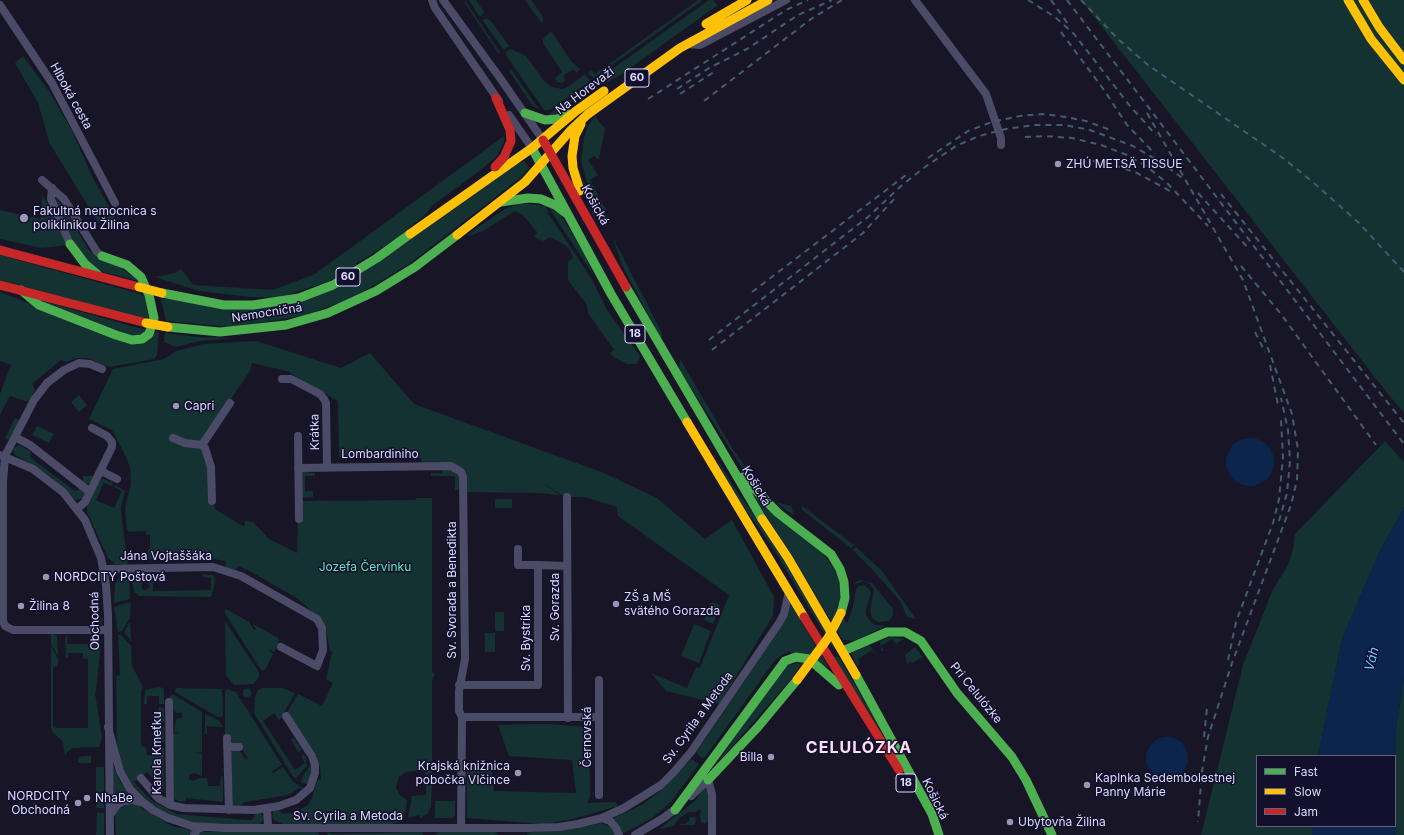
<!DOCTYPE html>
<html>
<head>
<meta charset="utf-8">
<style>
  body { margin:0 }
  #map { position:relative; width:1404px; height:835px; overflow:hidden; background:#181626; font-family:Inter,sans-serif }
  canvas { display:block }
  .legend { position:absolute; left:1256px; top:755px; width:140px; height:72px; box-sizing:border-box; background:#13102c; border:1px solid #646180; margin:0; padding:5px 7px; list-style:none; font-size:12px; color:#dddbff }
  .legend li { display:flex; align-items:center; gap:8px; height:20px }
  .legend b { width:20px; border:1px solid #646180 }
</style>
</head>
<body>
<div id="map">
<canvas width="1404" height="835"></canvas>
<ul class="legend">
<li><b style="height:5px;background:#4caf50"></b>Fast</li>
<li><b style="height:5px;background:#ffc107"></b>Slow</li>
<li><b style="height:5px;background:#c62828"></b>Jam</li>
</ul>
</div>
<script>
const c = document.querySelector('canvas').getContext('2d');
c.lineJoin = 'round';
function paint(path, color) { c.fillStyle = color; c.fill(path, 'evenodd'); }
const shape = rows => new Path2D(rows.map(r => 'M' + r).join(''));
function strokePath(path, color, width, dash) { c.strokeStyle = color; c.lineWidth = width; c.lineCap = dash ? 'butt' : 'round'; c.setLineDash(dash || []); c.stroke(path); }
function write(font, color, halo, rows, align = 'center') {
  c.font = font + ' Inter,sans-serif'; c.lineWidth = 3; c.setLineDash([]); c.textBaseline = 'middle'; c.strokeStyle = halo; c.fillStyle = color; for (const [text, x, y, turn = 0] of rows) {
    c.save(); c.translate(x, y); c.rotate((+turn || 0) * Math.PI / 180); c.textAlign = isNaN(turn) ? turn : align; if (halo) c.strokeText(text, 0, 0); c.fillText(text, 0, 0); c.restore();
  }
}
const green = shape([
  [469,0,476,0,484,12,482,15,479,16],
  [525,0,531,0,542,15,543,21,541,22],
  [698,0,703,0,594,78,589,75,588,72,591,70,595,74],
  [709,0,713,0,718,5,619,76,584,93,554,115,548,115],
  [1081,0,1404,0,1404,413,1388,394],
  [464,2,466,2,500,52,499,54],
  [485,18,491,21,509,46,504,50,483,21],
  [551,31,571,61,580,69,577,73,573,69,563,76,566,80,562,83,556,82,557,80,554,79,562,72,543,43,543,39],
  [511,49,526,56,544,81,552,87,562,89,569,86,585,74,590,81,550,110,544,110,506,55,506,52],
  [23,56,49,91,72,131,93,178,119,225,98,222,50,144,38,103,15,63],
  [511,69,535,104,541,110,532,105,509,71],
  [595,116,605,129,599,158,598,159,594,156,588,160,598,175,590,180,606,210,604,212,611,223,609,223,586,180,581,160,584,138,588,126],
  [504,136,504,142,497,156,482,169,433,205,426,214,397,238,328,282,277,298,250,297,199,291,155,277,175,273,181,269,193,285,273,290,315,274],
  [525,161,529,168,520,178,409,264,351,299,302,316,233,327,166,321,161,299,300,302,521,162],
  [579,166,583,180,605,222,583,183],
  [42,194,57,222,67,245,42,248,0,239,0,210,41,219],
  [57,199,67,212,88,249,96,257,117,265,139,281,103,272,94,268,75,245,56,201],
  [521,203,546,206,548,213,591,278,607,310,640,356,637,364,627,364,615,358,610,353,614,350,588,313,587,305,568,280,568,262,573,258,570,250,565,245,550,237,544,241,538,239,534,236,538,233,523,215,515,211,483,231,469,236,469,234,494,216,505,209],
  [549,208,560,214,584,253,594,276],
  [612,236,662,333,662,337,660,337,622,265],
  [0,255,144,295,149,320,0,280],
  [0,292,130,343,155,331,159,332,157,355,154,359,109,367,88,358,77,358,66,362,61,360,32,384,35,389,29,402,10,396,0,415,0,394,11,365,0,361],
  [30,297,131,326,148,330,135,337],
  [165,333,198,337,234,338,200,341,176,347,164,342],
  [256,341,341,368,370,353,414,404,604,473,657,498,705,539,732,520,774,597,773,616,719,704,666,691,651,673,687,688,696,667,700,668,729,595,618,516,617,507,585,497,565,497,541,482,560,495,538,493,467,492,463,472,422,463,421,458,339,457,338,401,287,371,252,363,250,371,201,443,208,467,215,476,213,502,215,509,244,527,245,521,253,522,269,539,297,553,298,519,301,501,416,500,416,498,432,498,432,672,435,674,432,682,432,774,425,774,425,771,413,771,406,772,399,777,396,787,400,795,407,800,406,809,403,821,391,824,324,825,283,824,274,820,272,817,273,811,278,809,283,814,296,812,308,805,312,798,318,779,321,780,320,765,318,765,315,758,318,757,287,712,298,694,322,706,333,683,326,679,332,652,330,651,326,629,318,617,298,599,250,571,238,566,236,570,225,567,226,561,213,559,149,559,147,550,150,549,150,535,146,535,146,531,129,532,127,530,125,508,131,484,130,468,127,459,112,430,89,419,113,369,164,359,176,351,203,344],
  [680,359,732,448,763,491,748,477,680,371,679,367],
  [79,395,87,405,79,412,71,402],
  [15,418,20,420,10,440,5,438],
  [37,426,54,434,49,443,32,435],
  [1385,441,1404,462,1404,507,1379,553,1342,639,1318,756,1257,756,1257,826,1312,826,1312,835,1201,835,1243,665,1273,589,1287,567,1293,550,1295,534],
  [19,445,30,451,31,458,75,491,80,489,85,493,83,498,76,500,49,475,15,455,13,449],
  [713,452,734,487,776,546,835,647,834,649,774,550,731,489],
  [442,468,450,469,459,476,460,490,455,490,455,476,431,476,431,473,442,473],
  [308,469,309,473,315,473,315,476,305,476,305,491,313,491,313,497,301,498,301,472],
  [83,476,94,476,92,481,87,484,83,482],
  [101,478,113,483,112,486,104,483,96,500,114,508,122,491,114,487,115,485,125,491,121,507,122,521,128,565,115,564,108,558,87,512,87,506],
  [754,496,820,549,837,572,841,597,836,608,847,623,853,607,856,589,859,586,864,585,870,590,871,593,866,610,866,616,874,625,885,626,854,641,843,640],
  [495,499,512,499,512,508,495,508],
  [776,502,791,506,794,515,787,511],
  [802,506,854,545,851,548,802,510],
  [856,547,882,571,916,619,907,617,900,601,874,571,853,550],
  [123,574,129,575,130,599,114,603,115,585,119,577],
  [137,574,145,574,144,580,141,586,143,590,147,590,150,586,147,581,147,574,161,574,161,577,153,577,153,591,211,590,211,578,203,577,203,574,213,575,215,579,212,595,210,597,139,596,134,592,132,577,137,577],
  [862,580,872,583,893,609,893,615,889,621,878,622,872,618,870,611,874,590,870,584,864,581,854,585,857,581],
  [131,602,130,618,122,631,118,632,114,607],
  [711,602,720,605,713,624,704,620],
  [790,603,829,668,791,654,789,651,785,653,776,659,705,757,702,758,696,753,783,624,788,615],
  [226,609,249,622,254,630,256,629,253,624,278,638,279,644,274,652,270,650,269,651,273,654,265,670,261,670,224,612],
  [495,612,504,612,504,631,495,631],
  [103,618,100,626,92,627,93,621],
  [225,621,259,672,259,677,254,684,234,685,226,675],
  [130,622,131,641,124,632],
  [694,624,711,631,699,663,681,656],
  [51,633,57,636,58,657,51,643],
  [485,633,495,633,495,652,485,652],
  [68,634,67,644,88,644,88,647,93,647,93,638,87,636,96,637,101,641,96,692,95,693,102,738,99,747,73,748,67,752,65,756,63,742,52,731,51,727,51,646,58,659,58,666,53,667,53,727,57,728,88,728,88,659,83,658,83,653,68,653,68,658,66,658,65,638],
  [118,635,121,635,131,646,132,666,143,687,141,691,141,746,146,747,147,755,160,754,161,747,164,747,164,789,161,791,156,789,154,781,148,772,134,782,151,800,176,814,247,820,252,820,256,813,260,812,264,818,261,823,258,825,213,824,187,821,174,817,153,805,134,787,123,768,117,743,116,676,120,675],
  [890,637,904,639,896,644,892,639,881,646,884,651,881,651,880,641],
  [869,645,877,655,872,650,858,659,860,664,857,666,851,653],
  [915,647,923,657,912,663,911,661,907,664,905,655],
  [832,656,839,657,885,737],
  [803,663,793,677,714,767,785,665],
  [1404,678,1404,835,1396,835,1396,729],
  [160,687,164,689,164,704,159,704,159,696,147,696,147,704,144,704,145,690],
  [177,688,222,689,223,716,218,717,175,692,175,690],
  [262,688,282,688,295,693,281,718,279,720,274,713,263,721,295,770,305,763,301,756,304,754,306,757,307,766,296,778,294,778,254,713,255,697,258,690],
  '242.5 693a4.5 4.5 0 1 1 9 0a4.5 4.5 0 1 1-9 0Z',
  [228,689,236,692,282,765,272,771,273,773,283,767,293,782,305,789,298,788,292,793,283,796,245,802,240,806,233,804,231,748,238,749,246,760,248,759,240,746,231,745,230,734,225,734,225,691],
  [171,695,174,695,202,712,202,752,195,753,202,754,202,776,194,773,189,775,189,779,193,781,200,778,207,778,208,786,220,786,221,776,223,777,223,802,186,798,185,801,181,802,174,799,172,734,179,733,174,732,176,719,182,718,182,713,176,713,172,709,167,700],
  [159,707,164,708,164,723,159,723],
  [205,714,218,720,223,727,207,726,207,734,205,734],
  [546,724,589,727,590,797,587,803,616,802,618,806,569,820,542,824,467,818,467,768,491,768,494,791,576,793,572,760,509,756,498,725],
  [159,726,164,726,164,742,159,742],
  [294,738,302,750,298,752,291,740],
  [83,756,91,756,91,763,78,763,79,757],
  [691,759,699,764,671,802,652,818,622,834,612,819,643,804,663,789],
  [112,764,121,783,132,798,115,803],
  [311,764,312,776,309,784,301,783,302,777],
  [96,767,104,767,104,808,97,808,96,806],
  [426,785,432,785,431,807,427,814,420,818,420,815,408,818,412,796,426,795],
  [704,789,708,789,708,821,706,824,701,822,700,814,702,812,699,809,696,812,689,812,678,819,674,826,659,829,695,801],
  [435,801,455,801,455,816,451,818,435,818],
  [128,804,137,805,172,826,193,830,190,835,116,835,115,812,119,808],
  [97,813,104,813,104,835,96,835],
  [691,817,696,818,695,825,680,825,681,823,683,825,690,820,689,818],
  [601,823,612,828,615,835,526,835,531,832,575,829],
  [202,832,317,832,320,835,198,835],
  [327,832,333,834,421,832,424,835,328,835],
  [439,832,494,832,499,835,435,835]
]);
const water = shape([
  '1226 462a24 24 0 1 1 48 0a24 24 0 1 1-48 0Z',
  [1404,507,1404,678,1396,729,1396,835,1312,835,1312,826,1395,826,1395,756,1318,756,1342,639,1379,553],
  '1146 758a21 21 0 1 1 42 0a21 21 0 1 1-42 0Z'
]);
const street = shape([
  [432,0,435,8,499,101],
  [443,0,500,78,543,140],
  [915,0,986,94,1001,138,1001,145],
  [0,5,52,83,115,203],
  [688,44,700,45,786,0],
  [509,115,532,148],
  [42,180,64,199,97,252,102,256],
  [52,188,51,199,70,244],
  [102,369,90,364,79,363,64,370,47,383,34,400,5,456,3,482,3,621,5,626,13,630,108,630],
  [282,379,291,379,299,383,320,394,324,399,326,403,327,466],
  [298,436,299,519],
  [15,437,30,445,90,492],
  [173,438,185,443,202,445],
  [202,445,205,448,211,467,212,501],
  [202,445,230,403],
  [0,455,33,469,63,492,85,520,101,558,106,585,108,615,110,835],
  [298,468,451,466,461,472,463,477,465,659,459,691,459,711,462,717,461,828],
  [101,471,117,479],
  [567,497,568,718],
  [77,509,85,502,112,447,112,442,107,436,92,428],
  [518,549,518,565,538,565],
  [104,569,213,567,241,576,317,619,322,628,323,650,317,666,281,647],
  [459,685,538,685,538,565,567,566],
  [169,702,170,805],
  [462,717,599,717],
  [108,727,120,771,130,789,144,803,153,810,168,818,192,826,224,828,528,828,559,827,578,824,602,818,624,808,661,785,673,773,691,752,779,623,784,614,789,591],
  [227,738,229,810],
  [227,747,239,747],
  [141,778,158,798,170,805,184,808,254,810,279,806,296,800,310,788,315,773,315,765,312,756,286,716],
  [599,795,599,680],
  [691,796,708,780,712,794,712,835],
  [267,809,268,828],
  [110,815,118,804,124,801,133,800,143,803],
  [602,818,610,821,616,828,619,835],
  [194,835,197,830,203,827],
  [635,835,665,817,678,807]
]);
const fast = shape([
  [525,113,545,120,557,119,569,114],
  [532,148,611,294,687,422],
  [501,202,528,198,541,199,555,205,567,214],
  [70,244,85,264,97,274],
  [626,287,762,519],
  [21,290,39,305,116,335,132,340,142,339,149,334,154,318,149,295,141,277,127,265,102,256],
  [162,293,224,305,253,305,299,298,333,285,377,258,410,234],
  [168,327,220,332,286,325,328,313,376,291,415,267,457,235],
  [743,477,778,513,831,554,840,569,844,582,845,598,841,613],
  [843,651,887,632,905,632,921,641,957,693,1012,757,1026,780,1052,835],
  [856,675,932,814,939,835],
  [708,780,758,727,797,680],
  [675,810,785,661,796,657,809,659,839,685]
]);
const slow = shape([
  [1348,0,1371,39,1404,80],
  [1363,0,1379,27,1404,60],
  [706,24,747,0],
  [580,191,573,168,572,156,575,136,581,124],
  [410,234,532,148,576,111,604,91],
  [457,235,525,182,571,130,588,114,680,48,768,0],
  [687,422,804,617],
  [762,519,788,558,856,675]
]);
const jam = shape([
  [543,140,626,287],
  [495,167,504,157,511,141,510,130,496,98],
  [0,250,139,287],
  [0,285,146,323],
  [804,617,899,770]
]);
const rail = shape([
  [1028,0,1055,17,1074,34,1130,106,1156,135],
  [1051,0,1068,24],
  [1067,0,1404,444],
  [1081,0,1117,38,1148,65,1283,158,1314,183,1359,223,1404,272],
  [1061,32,1104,90,1127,125,1155,154],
  [677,89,709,68,747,49,798,15,832,0],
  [680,94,717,70],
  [648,99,786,10,808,0],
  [704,101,811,19,842,0],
  [1147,113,1243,280,1292,414,1298,450,1297,480,1291,505,1232,663,1208,737,1202,771,1198,822],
  [1025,137,1045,136,1072,138,1101,145,1127,155,1146,166,1167,183,1208,226],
  [928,158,968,131,992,122,1020,116,1043,114,1066,117,1086,121,1113,131],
  [1093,161,1114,165,1137,173,1170,191],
  [1198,193,1250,250],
  [1221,194,1404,423],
  [1241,266,1281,314,1376,445],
  [752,292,906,175],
  [1255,332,1265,352],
  [709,340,868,217,901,186,925,167,956,146,979,136,1006,129,1034,125,1065,125,1090,130,1133,146,1162,163,1185,180],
  [712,350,863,233,895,198],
  [1270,365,1278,405],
  [1279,521,1287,493,1290,461,1288,430,1281,398],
  [1228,660,1236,622,1273,523,1279,499,1283,457,1281,420],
  [1204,737,1207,708]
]);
const slowBridge = shape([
  [139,287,162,293],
  [146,323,168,327],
  [797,680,828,638,841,613]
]);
const markers = [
  [1058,164,4,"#9896b3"],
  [24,218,5,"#9896b3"],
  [176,406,4,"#9896b3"],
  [46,577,4,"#9896b3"],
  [616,604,4,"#9896b3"],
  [21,606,4,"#9896b3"],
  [771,757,4,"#9896b3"],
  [518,773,4,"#9896b3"],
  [1087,785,4,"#9896b3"],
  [87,798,4,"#9896b3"],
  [78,803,4,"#9896b3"],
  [1010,822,4,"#9896b3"]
];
const shields = [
  [637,78,24],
  [348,277,24],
  [635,334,20],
  [906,783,20]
];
const shieldNames = [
  ["60",637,78],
  ["60",348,277],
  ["18",635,334],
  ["18",906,783]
];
const streetNames = [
  ["Na Horevaží",585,91,-37],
  ["Hlboká cesta",71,96,61],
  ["Košická",595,205,61],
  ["Nemocničná",267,313,-9],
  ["Krátka",315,432,-91],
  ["Lombardiniho",380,454],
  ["Košická",756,486,59],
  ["Jána Vojtaššáka",166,556],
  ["Sv. Svorada a Benedikta",452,590,-90],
  ["Sv. Gorazda",555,607,-90],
  ["Obchodná",95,621,-91],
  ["Sv. Bystríka",526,638,-90],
  ["Pri Celulózke",976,693,51],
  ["Sv. Cyrila a Metoda",698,718,-54],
  ["Černovská",587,737,-90],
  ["Karola Kmeťku",157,753,-90],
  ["Košická",935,799,64],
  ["Sv. Cyrila a Metoda",348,816]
];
const poiNames = [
  ["ZHÚ METSÄ TISSUE",1066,164],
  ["Fakultná nemocnica s",33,211],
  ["poliklinikou Žilina",33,225],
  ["Capri",184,406],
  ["NORDCITY Poštová",54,577],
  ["ZŠ a MŠ",624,597],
  ["svätého Gorazda",624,611],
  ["Žilina 8",29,606],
  ["Billa",763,757,"right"],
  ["Krajská knižnica",510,766,"right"],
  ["pobočka Vlčince",510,780,"right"],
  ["Kaplnka Sedembolestnej",1095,778],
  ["Panny Márie",1095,792],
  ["NORDCITY",70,796,"right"],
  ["Obchodná",70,810,"right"],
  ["NhaBe",95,798],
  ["Ubytovňa Žilina",1018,822]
];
const parkNames = [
  ["Jozefa Červinku",365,567]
];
const waterNames = [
  ["Váh",1372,659,-76]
];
const districtNames = [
  ["CELULÓZKA",859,748]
];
paint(green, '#133231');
paint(water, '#0b254d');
strokePath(street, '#4b4b67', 8);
strokePath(fast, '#4caf50', 9);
strokePath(slow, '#ffc107', 9);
strokePath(jam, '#c62828', 9);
strokePath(rail, '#445c6e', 2, [6, 5]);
strokePath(slowBridge, '#ffc107', 9);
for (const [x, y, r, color] of markers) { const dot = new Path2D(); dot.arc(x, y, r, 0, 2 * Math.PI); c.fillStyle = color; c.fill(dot); strokePath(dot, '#13102c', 1.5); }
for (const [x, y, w] of shields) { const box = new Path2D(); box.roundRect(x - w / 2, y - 9, w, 18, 3); c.fillStyle = '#13102c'; c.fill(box); strokePath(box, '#dddbff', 1); }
write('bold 11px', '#dddbff', null, shieldNames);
write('12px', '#dddbff', '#13102c', streetNames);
write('12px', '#dddbff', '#13102c', poiNames, 'left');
write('12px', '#5ee7be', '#13102c', parkNames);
write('italic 13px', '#69c1ff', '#13102c', waterNames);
c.letterSpacing = '1px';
write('bold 16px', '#ffddf4', '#13102c', districtNames);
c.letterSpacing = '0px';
</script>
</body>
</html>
